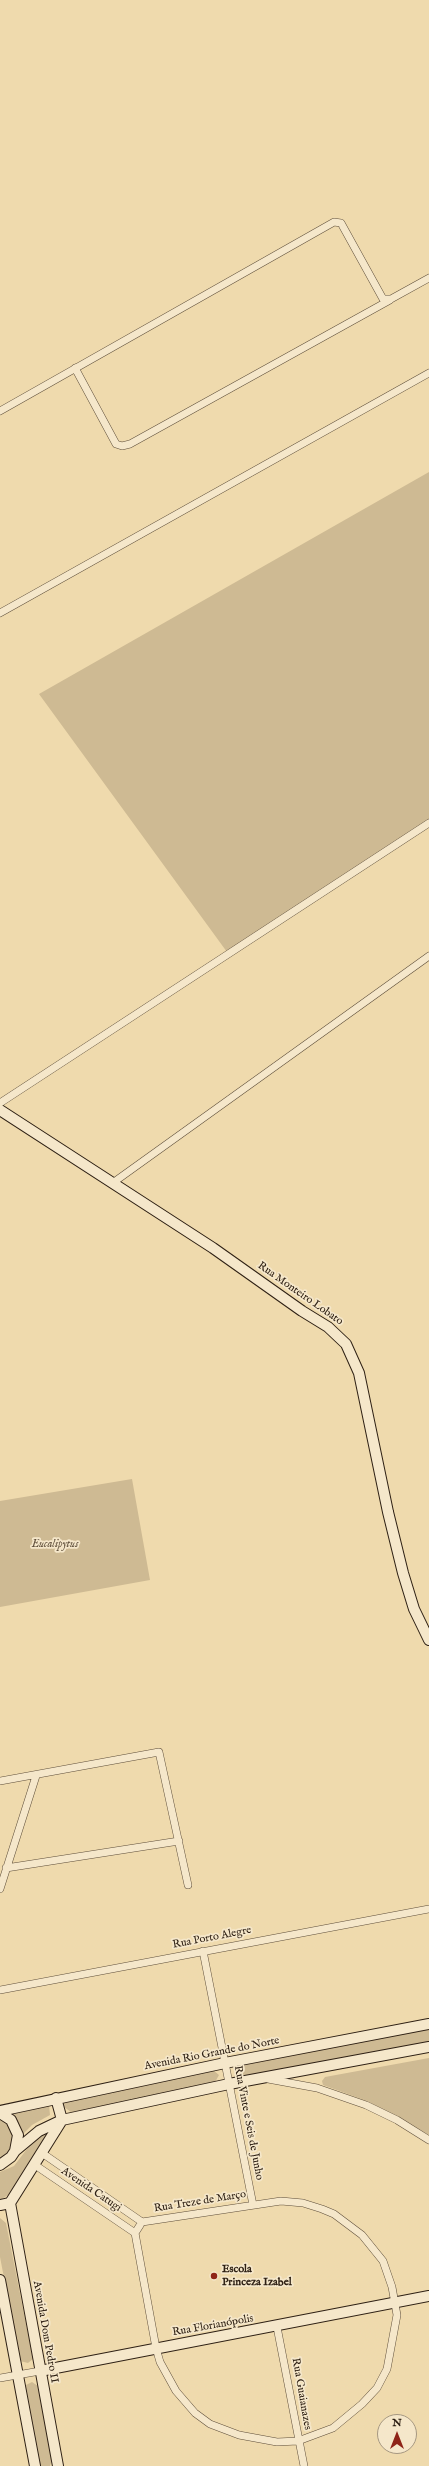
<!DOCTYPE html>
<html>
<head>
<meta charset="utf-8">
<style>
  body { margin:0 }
  #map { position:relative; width:429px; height:2466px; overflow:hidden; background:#efdaad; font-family:"IM FELL English",serif }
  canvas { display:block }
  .north { position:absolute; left:377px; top:2414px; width:40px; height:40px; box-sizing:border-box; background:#f5e7ca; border:1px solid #a59781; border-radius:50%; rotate:0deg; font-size:11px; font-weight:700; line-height:16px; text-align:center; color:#2e2014 }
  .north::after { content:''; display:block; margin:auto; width:14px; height:18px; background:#8f2418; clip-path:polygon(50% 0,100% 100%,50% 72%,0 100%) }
</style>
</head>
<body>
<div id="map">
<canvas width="429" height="2466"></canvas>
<div class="north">N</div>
</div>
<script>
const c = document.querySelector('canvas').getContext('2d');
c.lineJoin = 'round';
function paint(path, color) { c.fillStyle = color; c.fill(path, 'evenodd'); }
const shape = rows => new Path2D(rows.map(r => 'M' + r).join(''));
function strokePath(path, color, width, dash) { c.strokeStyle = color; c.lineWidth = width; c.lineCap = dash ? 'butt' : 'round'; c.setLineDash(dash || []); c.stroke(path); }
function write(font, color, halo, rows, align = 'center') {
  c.font = font + ' "IM FELL English",serif'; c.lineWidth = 3.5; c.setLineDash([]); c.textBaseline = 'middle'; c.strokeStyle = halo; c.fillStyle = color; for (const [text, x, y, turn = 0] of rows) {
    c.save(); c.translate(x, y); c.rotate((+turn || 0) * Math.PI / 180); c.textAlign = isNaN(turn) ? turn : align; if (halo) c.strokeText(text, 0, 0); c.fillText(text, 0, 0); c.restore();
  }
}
const green = shape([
  [429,472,429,821,227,952,39,694],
  [132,1479,150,1580,0,1607,0,1501],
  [429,2029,429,2043,241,2077,237,2075,236,2068,238,2065],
  [429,2058,429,2135,367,2101,323,2085,322,2081,325,2077],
  [213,2070,219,2075,214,2084,71,2112,64,2107,64,2101],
  [49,2105,50,2115,32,2125,22,2135,17,2120,10,2112],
  [0,2117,12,2127,14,2149,0,2162],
  [52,2131,8,2195,0,2200,0,2172,14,2166,33,2141,43,2133],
  [0,2218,6,2223,33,2359,28,2363,20,2361,0,2257],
  [32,2382,38,2386,52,2460,50,2466,40,2466,38,2463,24,2386]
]);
const street = shape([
  [75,368,116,444,122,446,130,444,390,300],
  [0,411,334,222,341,223,383,299,391,299,429,278],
  [0,613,429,373],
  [0,1103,429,823],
  [114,1182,429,956],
  [0,1781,159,1752,188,1885],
  [6,1868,179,1841],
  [0,1889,36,1776],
  [203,1951,253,2205],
  [0,1990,429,1909],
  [268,2079,317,2088,366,2105,397,2120,429,2140],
  [42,2153,142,2222],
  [35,2165,135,2233],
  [281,2201,303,2203,322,2209,334,2214,362,2235,383,2261,392,2287,397,2315,387,2369,377,2388,362,2404,333,2428,298,2441,277,2442,239,2435,210,2424,195,2413,176,2391,160,2362,156,2348,135,2233,142,2222,281,2201],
  [277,2327,304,2466],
  [0,2378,40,2371]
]);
const secondary = shape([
  [0,1110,213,1248,302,1311,328,1327,346,1344,359,1373,388,1512,403,1573,414,1609,429,1640],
  [56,2098,62,2120],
  [0,2111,225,2063,429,2024],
  [0,2113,11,2120,18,2135,15,2151,11,2157,0,2165],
  [15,2151,39,2131,62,2120,229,2084,429,2047],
  [10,2203,58,2466],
  [10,2203,62,2120],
  [0,2205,10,2203],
  [0,2280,35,2466],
  [40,2371,429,2296]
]);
const markers = [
  [214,2276,4,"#8f2418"]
];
const streetNames = [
  ["Rua Monteiro Lobato",300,1294,35],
  ["Rua Porto Alegre",212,1938,-11],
  ["Avenida Rio Grande do Norte",212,2054,-11],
  ["Rua Vinte e Seis de Junho",248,2123,79],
  ["Avenida Catugi",91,2190,34],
  ["Rua Treze de Março",200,2202,-9],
  ["Rua Florianópolis",213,2326,-10],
  ["Avenida Dom Pedro II",45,2332,80],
  ["Rua Guaianazes",301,2394,80]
];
const parkNames = [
  ["Eucalipytus",55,1545]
];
const poiNames = [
  ["Escola",222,2270],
  ["Princeza Izabel",222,2283]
];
paint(green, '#ceba93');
strokePath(street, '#5e4e3a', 8);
strokePath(secondary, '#2e2014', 12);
strokePath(street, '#f5e7ca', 7);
strokePath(secondary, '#f5e7ca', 10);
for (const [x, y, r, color] of markers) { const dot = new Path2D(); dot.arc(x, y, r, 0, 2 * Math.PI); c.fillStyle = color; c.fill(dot); strokePath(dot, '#f5e7ca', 1.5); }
write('11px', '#2e2014', '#f5e7ca', streetNames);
write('italic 11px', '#5e4e3a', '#f5e7ca', parkNames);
write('bold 11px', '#2e2014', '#f5e7ca', poiNames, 'left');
</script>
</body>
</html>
